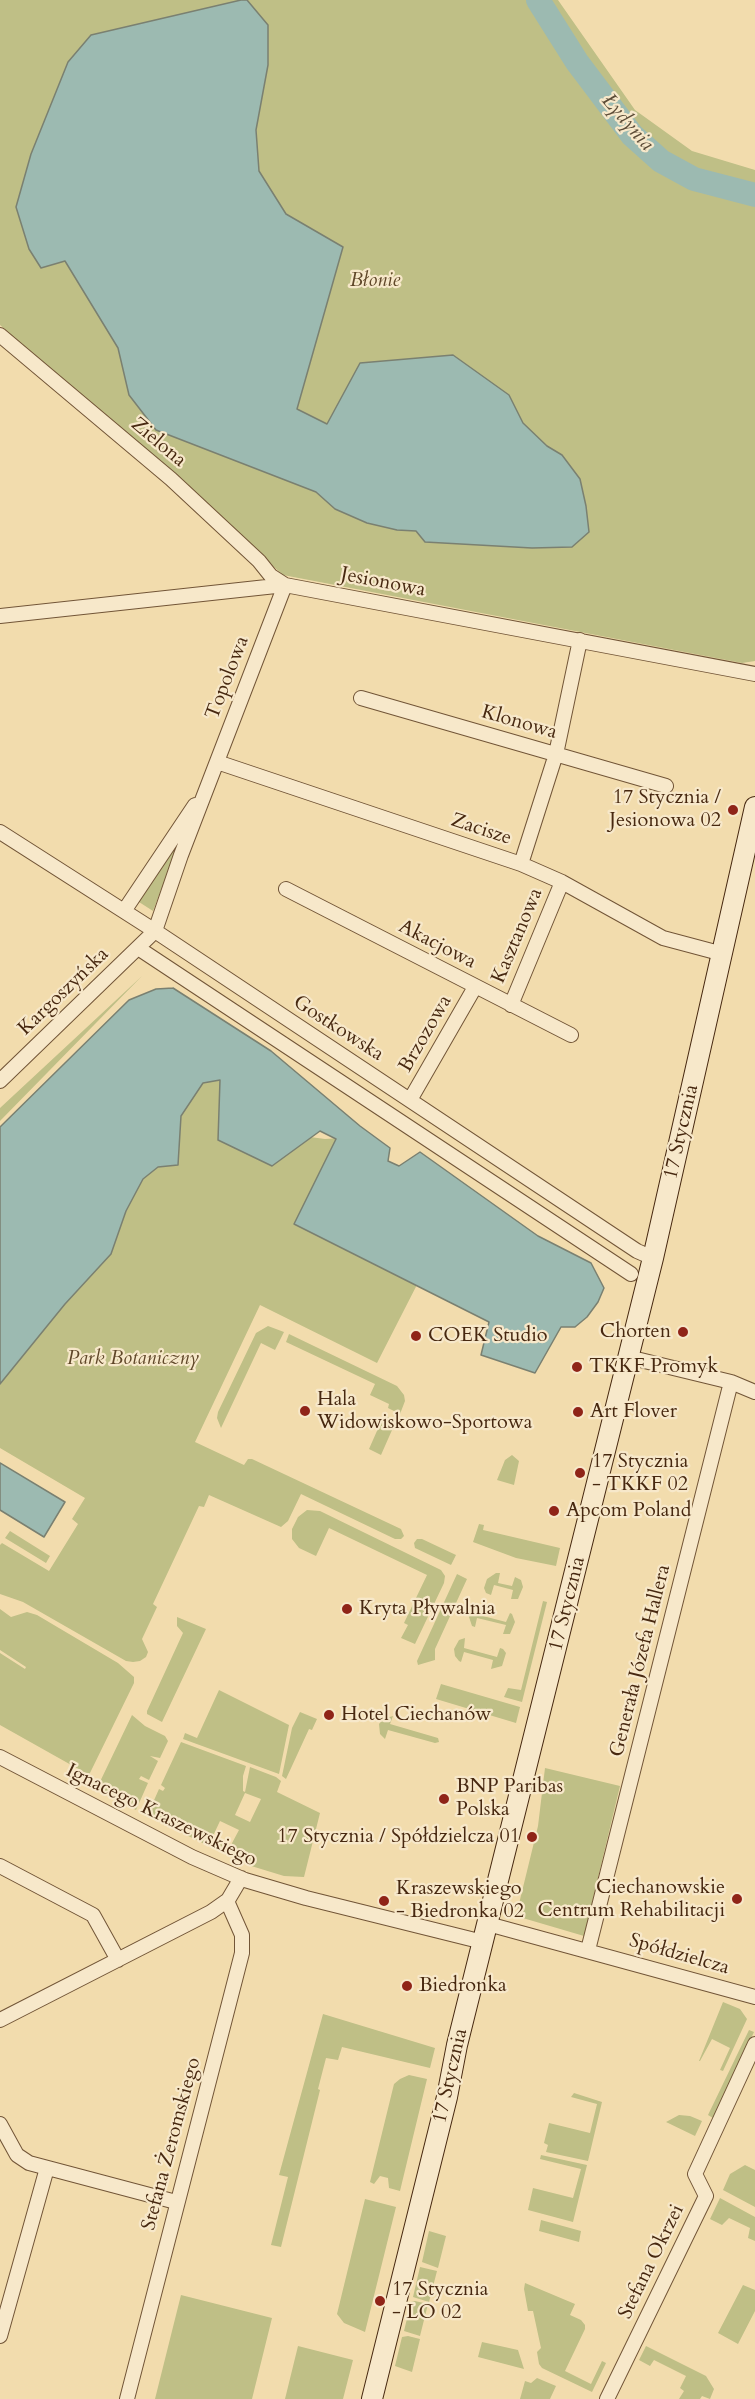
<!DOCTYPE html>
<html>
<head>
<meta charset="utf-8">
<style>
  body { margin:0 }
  canvas { display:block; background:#f2dcad }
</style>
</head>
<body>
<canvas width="755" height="2399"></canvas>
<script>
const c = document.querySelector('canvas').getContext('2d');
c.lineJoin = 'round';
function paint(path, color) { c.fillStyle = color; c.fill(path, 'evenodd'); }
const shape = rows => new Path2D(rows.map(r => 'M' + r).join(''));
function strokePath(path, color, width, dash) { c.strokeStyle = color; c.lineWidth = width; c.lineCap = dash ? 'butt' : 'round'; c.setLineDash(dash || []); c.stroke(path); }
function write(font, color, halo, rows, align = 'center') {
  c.font = font + ' Cardo,serif'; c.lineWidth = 4.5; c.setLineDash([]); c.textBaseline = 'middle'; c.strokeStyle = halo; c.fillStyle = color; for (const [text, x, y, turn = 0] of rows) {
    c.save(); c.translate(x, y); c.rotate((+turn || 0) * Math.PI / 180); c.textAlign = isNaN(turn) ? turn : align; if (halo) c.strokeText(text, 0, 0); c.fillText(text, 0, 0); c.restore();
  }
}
const green = shape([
  [0,0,558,0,635,110,692,151,755,170,755,661,742,663,283,575,0,325],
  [179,840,180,840,153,911,139,902],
  [142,976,0,1121,0,1108],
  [201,1078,224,1078,310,1137,325,1139,340,1138,424,1271,377,1363,260,1305,195,1442,244,1465,248,1459,252,1459,401,1529,404,1536,401,1539,395,1539,301,1494,288,1521,281,1527,209,1495,204,1507,199,1506,153,1604,157,1607,142,1639,148,1652,146,1657,140,1661,133,1662,126,1661,23,1602,0,1594,0,1545,2,1543,49,1571,78,1524,72,1519,85,1498,0,1448,0,1377,172,1116],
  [268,1326,284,1332,275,1350,261,1343,221,1428,217,1418,218,1412,256,1333],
  [289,1334,397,1386,404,1395,405,1401,400,1414,388,1408,389,1404,370,1395,375,1384,286,1342],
  [384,1415,396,1421,381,1455,369,1449],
  [512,1455,519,1461,514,1485,497,1480,505,1460],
  [307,1510,320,1511,441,1570,445,1576,444,1583,415,1644,401,1638,408,1625,404,1623,427,1575,329,1528,316,1556,299,1548,292,1539,292,1529,298,1517],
  [479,1524,484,1525,483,1530,560,1548,556,1566,516,1558,473,1542],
  [10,1531,50,1556,46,1563,5,1538],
  [417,1539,422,1539,456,1555,451,1565,415,1548,414,1543],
  [496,1573,500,1573,498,1583,512,1586,515,1577,521,1580,523,1587,518,1599,511,1599,513,1590,494,1585,491,1595,486,1593,484,1588,487,1579],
  [457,1574,467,1579,435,1649,435,1660,418,1665,417,1661],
  [543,1601,547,1602,522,1702,504,1697,508,1688,521,1690],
  [481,1605,484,1606,483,1616,506,1622,510,1613,512,1614,515,1622,510,1634,503,1634,506,1625,477,1618,475,1627,472,1626,469,1617,474,1608],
  [0,1609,11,1617,27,1612,37,1615,118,1663,134,1677,134,1683,89,1775,0,1725,0,1653,25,1669,26,1667,0,1650],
  [177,1617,206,1629,162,1722,147,1714,147,1711,183,1633,177,1626],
  [465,1638,464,1648,497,1657,500,1648,503,1649,506,1653,502,1666,491,1669,493,1660,464,1652,461,1662,459,1661,455,1656,454,1649,459,1640],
  [441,1684,520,1707,516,1723,436,1699],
  [219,1690,289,1725,279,1774,183,1739,185,1733,197,1738],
  [300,1712,317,1719,312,1730,309,1729,286,1779,282,1776,292,1728],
  [132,1715,145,1726,165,1736,168,1741,160,1758,150,1756,158,1761,149,1780,141,1776,139,1779,148,1783,136,1810,96,1790],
  [393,1716,390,1724,438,1738,439,1742,435,1743,388,1730,385,1739,380,1734,379,1724,383,1719],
  [181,1742,246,1766,243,1776,243,1791,245,1792,250,1767,276,1777,281,1781,277,1792,320,1813,304,1877,284,1876,248,1865,147,1816,159,1789,163,1791,165,1788,161,1785],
  [245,1793,261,1799,250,1822,235,1815],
  [220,1821,239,1830,231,1845,213,1836],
  [545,1768,620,1786,584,1936,516,1916,538,1826],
  [723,2002,740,2009,747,2019,723,2071,720,2070,730,2048,712,2039,700,2061,699,2061],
  [323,2014,435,2048,430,2068,342,2047,338,2060,326,2058,318,2089,320,2090,281,2247,271,2245,288,2177,279,2175],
  [749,2030,754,2032,713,2118,708,2115],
  [409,2075,427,2079,400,2191,389,2188,388,2178,380,2176,374,2184,370,2182,394,2084,400,2079],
  [574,2093,602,2102,588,2161,546,2152,548,2145,544,2143,549,2123,590,2133,597,2104,571,2097],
  [679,2115,690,2116,702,2121,695,2136,666,2122],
  [541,2155,587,2165,573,2222,528,2210,533,2188,573,2198,581,2169,540,2159],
  [745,2165,755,2170,755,2207,723,2190,730,2174],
  [720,2198,755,2217,755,2241,748,2238,750,2228,729,2218,722,2225,710,2219],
  [365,2199,396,2207,365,2332,344,2323,337,2314],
  [541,2220,581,2231,579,2242,539,2231],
  [429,2231,446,2236,438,2268,422,2262],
  [420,2267,437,2271,429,2302,413,2297],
  [525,2283,575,2304,570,2315,581,2320,585,2325,585,2329,565,2371,591,2384,602,2361,606,2363,592,2392,542,2368,539,2364,537,2352,541,2348,533,2311,528,2311,524,2289],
  [743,2285,755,2290,755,2311,738,2344,718,2333],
  [181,2295,272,2318,252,2399,155,2399],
  [415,2301,428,2304,420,2336,404,2331,411,2302],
  [408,2336,420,2339,412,2372,395,2366,402,2337],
  [482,2342,518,2350,524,2369,478,2357],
  [298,2346,353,2360,343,2399,285,2399],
  [646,2346,706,2376,714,2389,710,2399,702,2396,700,2399,679,2399,684,2391,680,2388,686,2376,654,2360,650,2366,639,2360],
  [537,2378,556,2386,550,2399,520,2399,525,2381,531,2383]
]);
const water = shape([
  [241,0,247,0,268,25,268,65,256,130,259,171,286,214,343,247,297,409,327,424,360,363,453,355,509,395,523,423,547,446,562,455,580,479,586,506,589,532,572,547,532,548,425,542,416,531,397,530,367,523,335,509,316,492,156,430,129,395,118,348,65,261,41,268,29,249,16,207,31,154,68,62,91,35,241,0],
  [173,988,271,1051,360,1126,390,1148,388,1161,399,1166,420,1152,538,1236,591,1263,604,1288,598,1302,587,1317,575,1327,561,1327,535,1373,481,1355,489,1322,294,1224,336,1139,320,1131,272,1166,218,1140,220,1080,203,1083,181,1116,178,1165,158,1167,143,1179,126,1211,111,1254,65,1304,0,1384,0,1127,129,1000,156,989,173,988],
  [0,1463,65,1502,44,1537,0,1510,0,1463]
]);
const river = shape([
  [538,0,577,62,632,135,661,161,694,179,755,195]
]);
const street = shape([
  [0,335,171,479,259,561,271,576,285,585],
  [0,616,285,585,755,674],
  [361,698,666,786],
  [217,762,521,864,562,882,663,938,723,954],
  [0,832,155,931,637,1251,653,1258],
  [521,864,556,754,580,640],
  [286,889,571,1035],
  [124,911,195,805],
  [138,948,631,1274],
  [511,1005,562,882],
  [0,1081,155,931,181,855,285,585],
  [410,1100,475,987],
  [628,1357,731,1382,755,1392],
  [0,1757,192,1857,245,1880,306,1898,483,1942],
  [0,1866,93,1915,118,1960],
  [488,1924,755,1997],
  [588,1950,731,1382],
  [0,2020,211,1912,228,1900,241,1878],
  [0,2124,17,2155,29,2163,176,2202],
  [0,2336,47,2168],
  [127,2399,242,1953,242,1935,227,1901],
  [607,2399,706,2196,695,2174,755,2044]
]);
const secondary = shape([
  [372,2399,447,2097,457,2045,653,1258,755,807]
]);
const markers = [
  [733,810,6,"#8f2418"],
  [683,1332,6,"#8f2418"],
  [416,1336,6,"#8f2418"],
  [577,1367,6,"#8f2418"],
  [305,1411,6,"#8f2418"],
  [578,1412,6,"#8f2418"],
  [580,1473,6,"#8f2418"],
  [554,1511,6,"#8f2418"],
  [347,1609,6,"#8f2418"],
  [329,1715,6,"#8f2418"],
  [444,1799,6,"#8f2418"],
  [532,1837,6,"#8f2418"],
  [737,1899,6,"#8f2418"],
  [384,1901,6,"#8f2418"],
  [407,1986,6,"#8f2418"],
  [380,2301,6,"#8f2418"]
];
const parkNames = [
  ["Błonie",375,281],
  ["Park Botaniczny",133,1359]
];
const streetNames = [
  ["Zielona",158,443,40],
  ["Jesionowa",383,583,11],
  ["Topolowa",228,678,-69],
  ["Klonowa",519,723,16],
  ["Zacisze",481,830,18],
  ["Kasztanowa",518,936,-67],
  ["Akacjowa",437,945,27],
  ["Kargoszyńska",64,992,-44],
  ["Gostkowska",338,1029,33],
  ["Brzozowa",426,1034,-60],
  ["17 Stycznia",682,1132,-77],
  ["17 Stycznia",568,1604,-76],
  ["Generała Józefa Hallera",641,1661,-76],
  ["Ignacego Kraszewskiego",161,1816,26],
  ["Spółdzielcza",679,1955,16],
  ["17 Stycznia",451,2076,-77],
  ["Stefana Żeromskiego",172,2144,-75],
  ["Stefana Okrzei",652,2262,-64]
];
const poiNames = [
  ["17 Stycznia /",721,798,"right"],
  ["Jesionowa 02",721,821,"right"],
  ["Chorten",671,1332,"right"],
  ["COEK Studio",428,1336],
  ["TKKF Promyk",589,1367],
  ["Hala",317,1400],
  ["Widowiskowo-Sportowa",317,1423],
  ["Art Flover",590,1412],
  ["17 Stycznia",592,1462],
  ["- TKKF 02",592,1485],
  ["Apcom Poland",566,1511],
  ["Kryta Pływalnia",359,1609],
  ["Hotel Ciechanów",341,1715],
  ["BNP Paribas",456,1787],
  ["Polska",456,1810],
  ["17 Stycznia / Spółdzielcza 01",520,1837,"right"],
  ["Ciechanowskie",725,1888,"right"],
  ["Centrum Rehabilitacji",725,1911,"right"],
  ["Kraszewskiego",396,1889],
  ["- Biedronka 02",396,1912],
  ["Biedronka",419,1986],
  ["17 Stycznia",392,2290],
  ["- LO 02",392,2313]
];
const waterNames = [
  ["Łydynia",627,123,49]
];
paint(green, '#bfbf86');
paint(water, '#9cbab1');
strokePath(water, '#7a8071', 1.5);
strokePath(river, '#9cbab1', 24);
strokePath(street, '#725537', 16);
strokePath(secondary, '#472810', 22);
strokePath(street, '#f7e8ca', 14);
strokePath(secondary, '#f7e8ca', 20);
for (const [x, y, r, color] of markers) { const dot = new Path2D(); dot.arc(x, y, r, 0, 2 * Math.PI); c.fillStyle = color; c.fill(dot); strokePath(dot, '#f7e8ca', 2); }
write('italic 20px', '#5f4628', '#f7e8ca', parkNames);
write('20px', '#472810', '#f7e8ca', streetNames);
write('20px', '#472810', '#f7e8ca', poiNames, 'left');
write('italic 21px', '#5c4c38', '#f7e8ca', waterNames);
</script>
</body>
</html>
